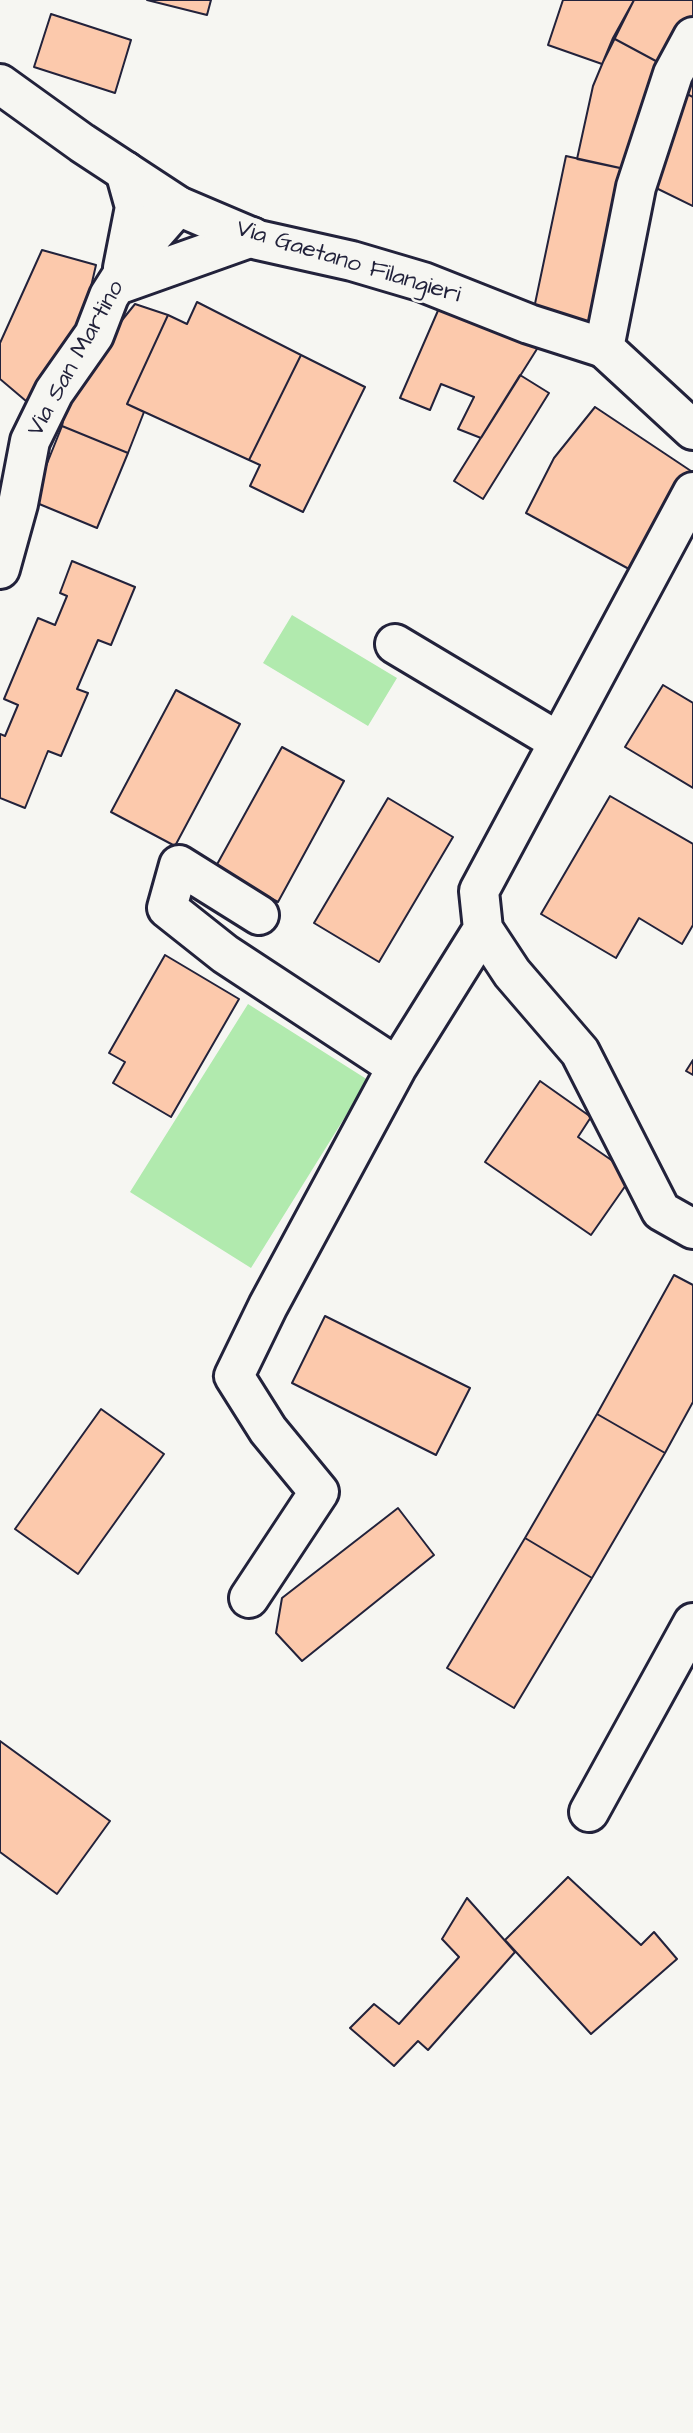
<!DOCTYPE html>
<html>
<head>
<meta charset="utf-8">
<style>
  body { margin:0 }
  canvas { display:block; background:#f6f6f2 }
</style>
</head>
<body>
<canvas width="693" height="2433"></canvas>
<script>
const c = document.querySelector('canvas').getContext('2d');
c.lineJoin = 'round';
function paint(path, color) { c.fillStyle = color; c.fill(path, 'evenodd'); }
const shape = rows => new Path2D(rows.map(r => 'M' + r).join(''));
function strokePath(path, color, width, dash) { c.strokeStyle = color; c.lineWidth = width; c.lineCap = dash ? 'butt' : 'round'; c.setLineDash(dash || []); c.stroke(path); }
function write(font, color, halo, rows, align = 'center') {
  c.font = font + ' "Architects Daughter",sans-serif'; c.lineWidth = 5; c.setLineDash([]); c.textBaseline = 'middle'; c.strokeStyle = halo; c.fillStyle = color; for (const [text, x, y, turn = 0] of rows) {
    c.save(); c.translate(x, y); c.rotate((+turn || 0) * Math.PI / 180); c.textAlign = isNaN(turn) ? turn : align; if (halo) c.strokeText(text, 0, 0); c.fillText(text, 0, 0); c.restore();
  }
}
const green = shape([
  [292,615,397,678,368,726,263,663],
  [248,1004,368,1080,251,1268,130,1192]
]);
const building = shape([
  [147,0,211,0,207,15,147,0],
  [563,0,634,0,602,64,548,45,563,0],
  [634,0,693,0,693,17,667,67,613,38,634,0],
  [51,14,131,40,115,93,34,67,51,14],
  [613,38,667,67,634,171,577,159,593,86,613,38],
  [693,76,693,97,685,93,693,76],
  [685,93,693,97,693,206,652,186,685,93],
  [566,156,634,171,600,333,532,318,566,156],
  [42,250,96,265,82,326,26,401,0,379,0,343,42,250],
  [197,302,301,355,249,460,127,404,168,315,187,324,197,302],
  [135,304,168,315,127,404,144,412,128,453,62,426,70,385,135,304],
  [440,306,542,341,481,438,458,429,474,397,441,384,430,410,400,398,440,306],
  [301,355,365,387,303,512,250,486,260,465,249,460,301,355],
  [520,375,549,393,483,499,454,481,520,375],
  [595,407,691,471,640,575,526,513,554,458,595,407],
  [62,426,128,453,97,528,32,501,62,426],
  [72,561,135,587,111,645,98,640,77,689,88,693,61,756,48,751,25,808,0,798,0,734,5,736,18,705,4,699,38,618,55,625,67,596,60,593,72,561],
  [663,685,693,703,693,788,625,747,663,685],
  [176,690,240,724,175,846,111,812,176,690],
  [282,747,344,781,278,902,215,868,282,747],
  [610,796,693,844,693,925,682,944,639,918,616,958,541,914,610,796],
  [388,798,453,837,379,962,314,923,388,798],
  [165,955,239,999,171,1117,113,1083,125,1062,109,1053,165,955],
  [693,1060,693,1075,686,1071,693,1060],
  [540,1081,591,1117,578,1137,633,1175,591,1235,485,1162,540,1081],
  [674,1275,693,1285,693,1402,665,1453,597,1414,674,1275],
  [325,1316,470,1388,436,1455,292,1383,325,1316],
  [101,1409,164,1454,78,1574,15,1529,101,1409],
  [597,1414,665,1453,592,1578,525,1538,597,1414],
  [398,1508,434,1555,302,1661,276,1633,282,1598,398,1508],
  [525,1538,592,1578,514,1708,447,1668,525,1538],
  [0,1741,110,1821,57,1894,0,1852,0,1741],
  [568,1877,641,1945,654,1932,677,1959,591,2034,505,1940,568,1877],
  [467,1898,515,1952,428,2050,418,2041,394,2066,350,2028,374,2004,399,2024,459,1957,442,1939,467,1898]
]);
const street = shape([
  [693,37,673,74,636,187,604,348,693,430],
  [123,268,135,207,125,171],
  [117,285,252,237],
  [693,492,479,891,483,929,512,973,580,1052,661,1211,693,1229],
  [0,569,18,504,30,441,54,392,94,335,109,296,135,255,178,206],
  [395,644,559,742],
  [259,915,179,865,167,908,225,954,397,1067],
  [249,1598,319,1492,268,1430,234,1376,268,1306,397,1067,483,929],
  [589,1812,693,1623]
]);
const secondary = shape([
  [0,84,82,143,178,206,258,240,352,261,423,282,529,324,604,348]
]);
const streetNames = [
  ["Via Gaetano Filangieri",348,263,17],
  ["Via San Martino",77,359,-61]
];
paint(green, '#b1eaae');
paint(building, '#fcc9ac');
strokePath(building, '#22223b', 2);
strokePath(street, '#22223b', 44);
strokePath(secondary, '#22223b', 44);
strokePath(street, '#f6f6f2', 38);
strokePath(secondary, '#f6f6f2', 38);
write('24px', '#22223b', '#f6f6f2', streetNames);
</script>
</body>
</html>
